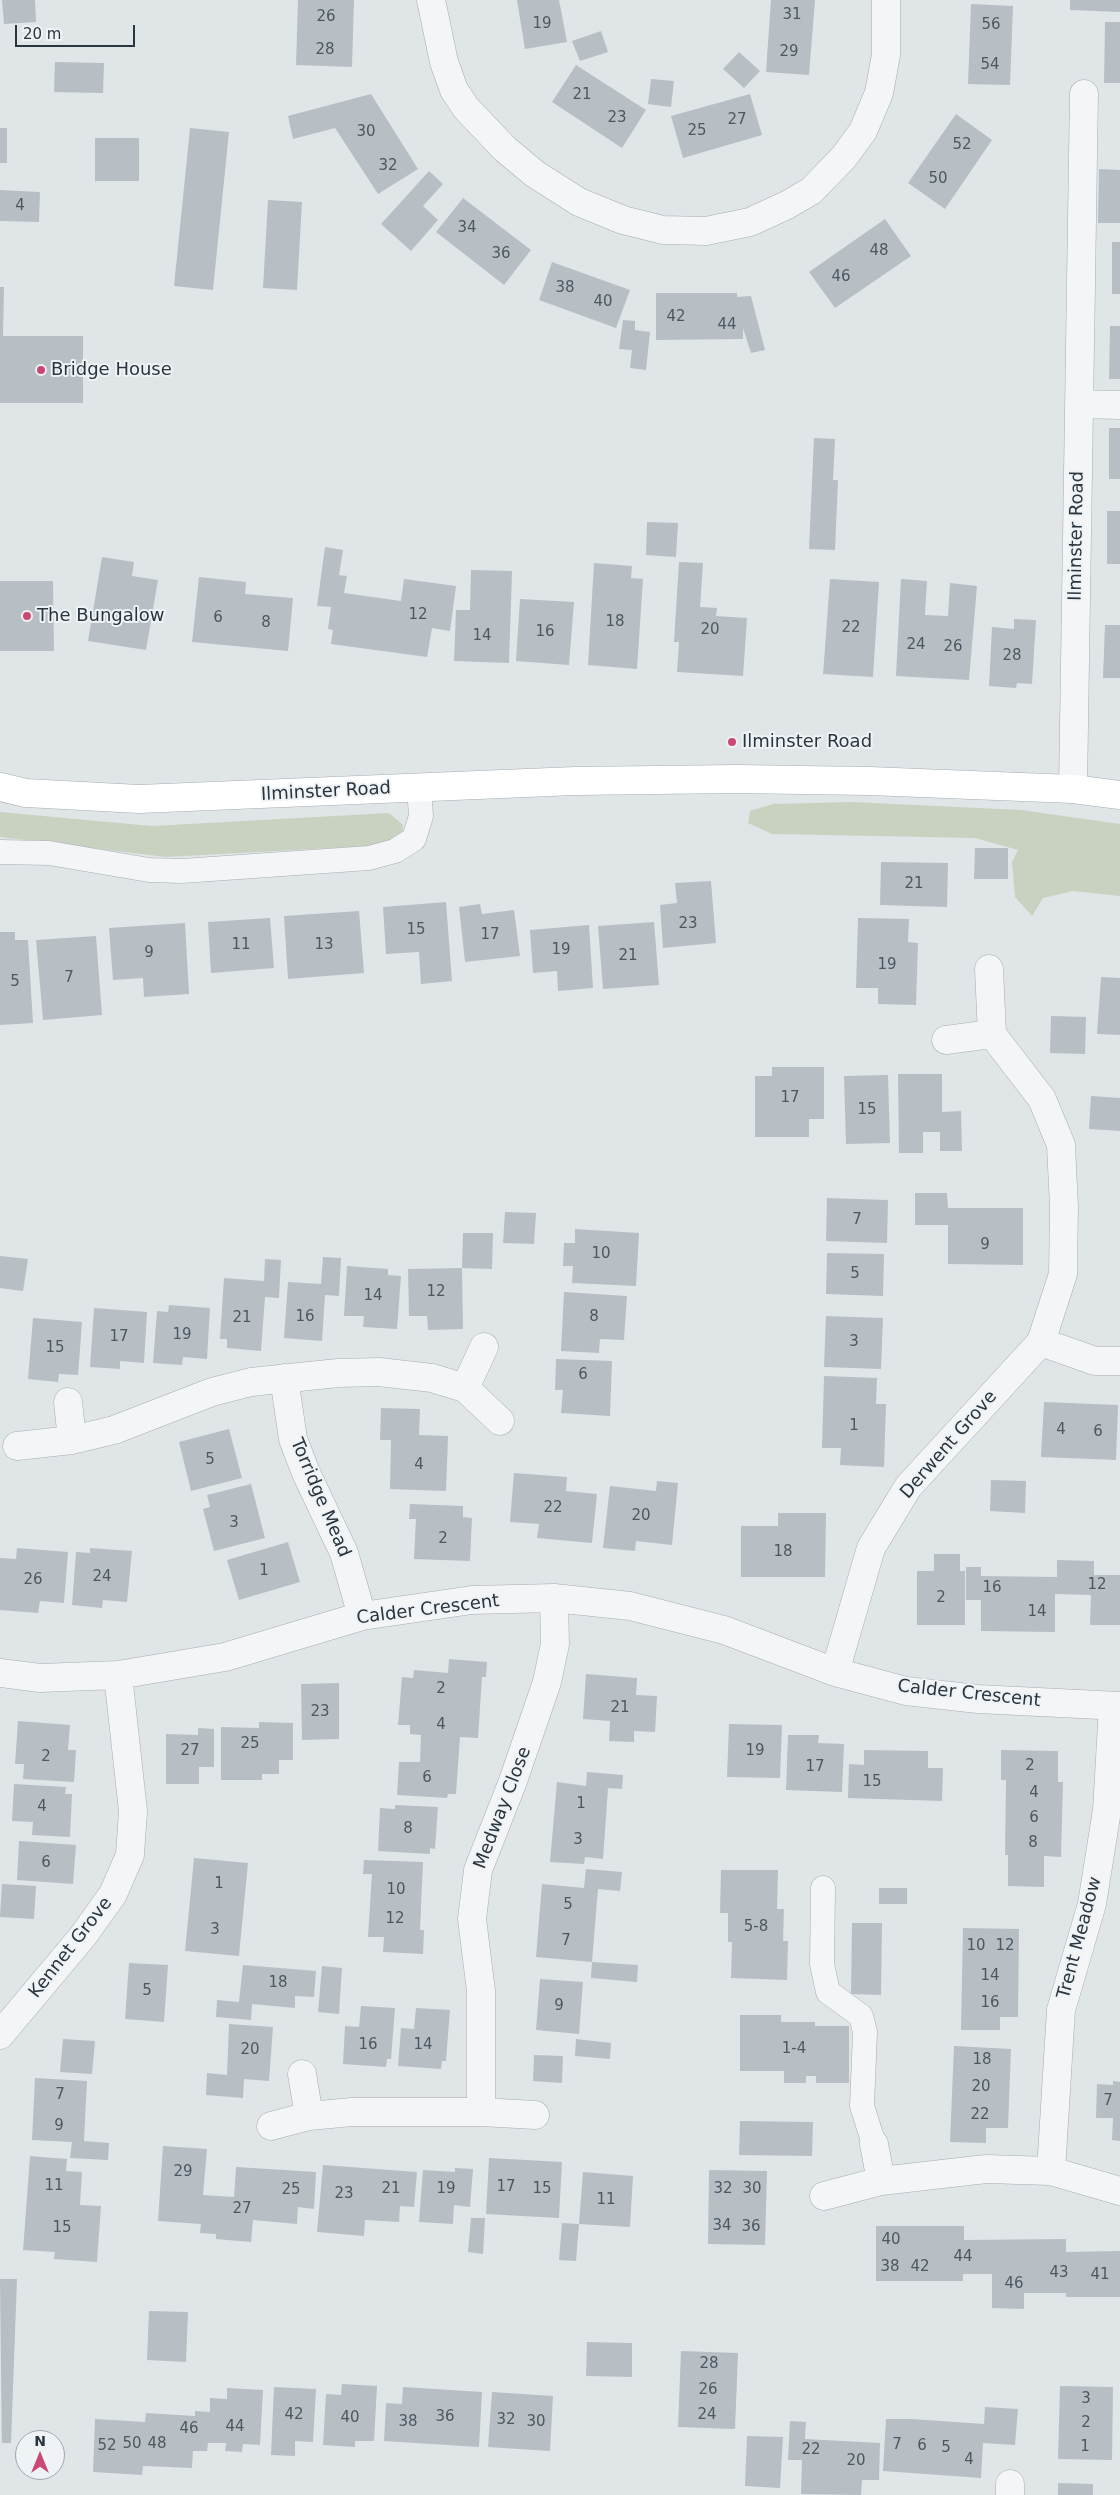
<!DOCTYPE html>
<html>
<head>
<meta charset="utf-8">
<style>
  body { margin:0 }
  #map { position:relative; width:1120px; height:2495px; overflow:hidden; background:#e0e5e8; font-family:"DejaVu Sans",sans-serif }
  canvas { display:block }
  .north { position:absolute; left:15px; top:2430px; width:50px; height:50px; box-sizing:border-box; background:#eff3f6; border:1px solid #a0a7ad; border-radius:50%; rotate:0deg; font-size:14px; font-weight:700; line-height:20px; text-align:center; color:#29353f }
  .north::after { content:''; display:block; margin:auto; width:18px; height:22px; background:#ca4873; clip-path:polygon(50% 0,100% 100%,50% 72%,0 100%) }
  .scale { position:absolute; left:15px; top:25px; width:120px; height:22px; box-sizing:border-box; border:2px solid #29353f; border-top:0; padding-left:6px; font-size:15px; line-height:18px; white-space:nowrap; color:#29353f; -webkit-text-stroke:4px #eff3f6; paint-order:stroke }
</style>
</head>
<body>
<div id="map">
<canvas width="1120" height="2495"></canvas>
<div class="north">N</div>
<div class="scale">20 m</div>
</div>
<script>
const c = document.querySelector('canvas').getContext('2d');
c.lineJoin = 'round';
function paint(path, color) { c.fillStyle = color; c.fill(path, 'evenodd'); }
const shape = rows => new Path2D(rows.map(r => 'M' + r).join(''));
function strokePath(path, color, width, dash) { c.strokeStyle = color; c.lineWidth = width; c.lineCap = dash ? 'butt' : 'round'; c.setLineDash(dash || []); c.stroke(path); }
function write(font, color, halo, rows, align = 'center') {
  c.font = font + ' "DejaVu Sans",sans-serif'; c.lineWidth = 4; c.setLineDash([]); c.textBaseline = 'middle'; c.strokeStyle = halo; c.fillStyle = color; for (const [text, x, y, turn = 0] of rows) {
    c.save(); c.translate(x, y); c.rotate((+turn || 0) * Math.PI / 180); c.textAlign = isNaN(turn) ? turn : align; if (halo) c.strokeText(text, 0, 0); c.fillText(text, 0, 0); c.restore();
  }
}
const green = shape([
  [852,802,1021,810,1120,824,1120,896,1073,891,1043,898,1032,916,1015,897,1012,862,1018,850,975,838,772,834,748,823,750,811,773,804],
  [0,812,152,826,389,813,403,825,403,831,400,838,369,846,166,857,0,837]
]);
const building = shape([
  [2,0,35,0,36,22,4,24],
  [298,0,354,0,352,67,296,65],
  [517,0,559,0,567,42,525,49],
  [771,0,815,0,809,75,766,72],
  [1070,0,1120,0,1120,12,1070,10],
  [971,4,1013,6,1010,85,968,84],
  [1105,22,1120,22,1120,83,1104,83],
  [601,31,608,52,580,61,572,41],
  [739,52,760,71,744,88,723,69],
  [55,62,104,63,103,93,54,92],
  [576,65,646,110,622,148,552,102],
  [651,79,674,81,671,107,648,104],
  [371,94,418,169,378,194,335,128,293,139,288,116],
  [750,94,762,135,683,158,671,116],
  [956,114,992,140,945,209,908,183],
  [0,128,7,128,7,163,0,163],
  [190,128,229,132,213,290,174,286],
  [95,138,139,138,139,181,95,181],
  [1099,169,1120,170,1120,223,1098,223],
  [429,171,443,184,423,206,438,220,411,251,381,224],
  [0,190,40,192,39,222,0,221],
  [463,198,531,250,504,285,436,232],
  [268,200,302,202,297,290,263,288],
  [885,219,911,256,835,308,809,272],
  [1112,242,1120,242,1120,294,1112,294],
  [552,262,630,290,616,328,539,300],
  [0,287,4,287,3,336,83,336,83,403,0,403],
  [656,293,737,293,737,297,751,296,765,350,751,353,743,328,743,339,656,340],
  [623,320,635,321,635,330,650,332,646,370,630,368,632,350,619,349],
  [1110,326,1120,326,1120,379,1109,379],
  [1109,428,1120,428,1120,479,1109,479],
  [814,438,835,439,833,480,838,480,835,550,809,549],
  [1107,511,1120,511,1120,564,1107,564],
  [647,522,678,523,676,557,646,555],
  [325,547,343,550,339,575,347,576,344,593,401,601,404,579,456,586,450,631,432,628,427,657,331,644,333,630,328,629,331,607,317,606],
  [102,557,134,562,132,576,158,580,146,650,88,641],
  [679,562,703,563,700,607,717,608,716,616,747,618,743,676,677,672,679,642,674,642],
  [594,563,632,566,631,578,643,579,637,669,588,665],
  [471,570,512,571,509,663,454,661,456,610,470,610],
  [199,577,246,582,245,594,293,598,288,651,192,642],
  [830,579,879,582,873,677,823,674],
  [901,579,927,581,925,615,948,616,950,583,977,586,969,680,896,676],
  [0,581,53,581,54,651,0,651],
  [520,599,574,602,569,665,516,661],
  [1014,619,1036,620,1032,684,1017,683,1016,688,989,686,992,627,1014,629],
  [1105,625,1120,625,1120,678,1103,678],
  [975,848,1008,848,1008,879,974,879],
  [881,862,948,863,947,907,880,905],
  [711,881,716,943,663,948,660,905,677,903,675,883],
  [446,902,452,981,421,984,419,952,386,954,383,907],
  [480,904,482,914,514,910,520,956,465,962,459,907],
  [359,911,364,973,288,979,284,916],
  [270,918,274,968,211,973,208,922],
  [858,918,909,919,908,942,918,943,916,1005,878,1004,878,988,856,988],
  [654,922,659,985,603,989,598,926],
  [185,923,189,994,144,997,143,978,113,980,109,928],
  [589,925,593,988,558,991,557,971,533,973,530,930],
  [0,932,15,932,15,940,28,940,33,1023,0,1025],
  [96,936,102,1015,43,1020,36,940],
  [1101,977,1120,978,1120,1035,1097,1034],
  [1051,1016,1086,1017,1085,1054,1050,1053],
  [772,1067,824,1067,824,1119,809,1119,809,1137,755,1137,755,1076,772,1076],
  [898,1074,942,1074,942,1112,961,1111,962,1151,940,1151,940,1132,923,1132,923,1153,899,1153],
  [888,1075,890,1143,846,1144,844,1076],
  [1091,1096,1120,1098,1120,1131,1089,1129],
  [915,1193,947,1193,948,1208,1023,1208,1023,1265,948,1264,948,1225,915,1225],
  [827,1198,888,1200,887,1243,826,1241],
  [505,1212,536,1213,534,1244,503,1243],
  [575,1229,639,1233,636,1286,572,1283,573,1266,563,1266,564,1243,575,1243],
  [463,1233,493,1233,492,1269,462,1268,463,1329,428,1330,427,1316,409,1316,408,1269,462,1268],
  [827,1253,884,1254,883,1296,826,1294],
  [0,1256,28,1259,23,1291,0,1288],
  [323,1257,341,1258,339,1296,325,1295,322,1341,284,1338,288,1282,321,1284],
  [265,1259,281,1260,279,1298,265,1297,261,1351,227,1348,227,1339,220,1339,224,1278,264,1281],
  [347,1266,388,1269,388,1275,401,1276,397,1329,363,1327,364,1316,344,1316],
  [564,1292,627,1296,624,1340,600,1339,599,1353,561,1351],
  [169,1305,210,1308,207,1359,183,1357,182,1365,153,1363,157,1311,168,1312],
  [94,1308,147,1312,144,1363,120,1361,120,1369,90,1367],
  [826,1316,883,1318,881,1369,824,1367],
  [33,1318,82,1322,78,1375,59,1374,58,1382,28,1379],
  [556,1359,612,1361,610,1416,561,1413,563,1390,555,1390],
  [824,1376,877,1378,876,1404,886,1404,884,1467,840,1465,841,1448,822,1448],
  [1044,1402,1118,1405,1116,1460,1041,1457],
  [381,1408,420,1409,419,1435,448,1436,446,1491,390,1489,391,1440,380,1440],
  [229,1429,242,1478,191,1491,179,1442],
  [514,1473,567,1477,566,1491,597,1494,592,1543,537,1538,539,1524,510,1522],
  [991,1480,1026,1481,1025,1513,990,1511],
  [657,1481,678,1483,672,1545,636,1541,635,1551,603,1548,610,1486,656,1491],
  [251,1484,265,1538,214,1551,203,1509,210,1507,207,1495],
  [410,1504,463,1506,463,1517,472,1518,470,1561,414,1559,416,1519,409,1519],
  [778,1513,826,1513,825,1577,741,1577,741,1526,778,1526],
  [288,1542,300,1582,239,1600,227,1560],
  [17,1548,68,1552,64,1603,40,1601,38,1613,0,1610,0,1558,16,1559],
  [90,1548,132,1551,127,1602,103,1600,102,1608,72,1605,76,1552,90,1553],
  [934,1554,960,1554,960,1571,965,1571,965,1625,917,1625,917,1571,934,1571],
  [1057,1560,1094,1561,1094,1575,1120,1575,1120,1625,1090,1625,1091,1595,1055,1594,1055,1632,981,1631,981,1600,966,1600,966,1567,981,1567,981,1576,1057,1577],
  [449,1659,487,1662,486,1677,482,1677,478,1738,460,1737,456,1794,448,1794,447,1798,397,1795,399,1762,420,1762,421,1735,410,1734,410,1725,398,1725,402,1677,413,1678,414,1670,448,1673],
  [586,1674,637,1678,636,1695,657,1696,655,1732,634,1731,634,1742,609,1741,610,1721,583,1719],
  [339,1683,339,1739,302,1740,301,1684],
  [18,1721,70,1725,68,1750,76,1750,74,1782,23,1779,24,1764,15,1764],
  [259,1722,293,1723,293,1760,279,1760,279,1774,262,1774,262,1780,221,1780,221,1727,259,1728],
  [729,1724,782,1725,780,1778,727,1777],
  [198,1728,214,1729,214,1767,199,1767,199,1784,166,1784,166,1734,198,1735],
  [788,1735,819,1735,818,1743,844,1744,842,1792,786,1790],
  [864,1750,928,1751,928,1768,943,1768,942,1801,848,1798,849,1764,864,1765],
  [1001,1750,1058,1751,1058,1782,1063,1782,1061,1857,1044,1856,1044,1887,1008,1886,1008,1855,1005,1855,1006,1780,1001,1780],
  [587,1772,623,1775,622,1789,608,1788,603,1859,585,1857,584,1864,550,1862,557,1782,586,1786],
  [14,1784,66,1787,65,1794,72,1794,70,1837,32,1835,33,1822,12,1821],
  [395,1805,438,1807,435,1849,430,1848,430,1854,378,1851,380,1808,395,1809],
  [19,1841,76,1845,73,1884,17,1880],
  [194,1858,248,1863,239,1956,185,1951],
  [364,1860,423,1862,420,1930,424,1930,423,1954,383,1952,384,1937,368,1937,372,1874,363,1874],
  [586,1869,622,1872,620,1891,598,1889,592,1962,536,1957,542,1884,584,1888],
  [721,1870,778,1870,777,1909,784,1909,783,1941,788,1941,787,1980,731,1978,732,1942,728,1942,728,1913,720,1913],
  [2,1884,36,1886,34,1919,0,1917],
  [879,1888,907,1888,907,1904,879,1904],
  [852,1923,882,1923,881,1995,851,1994],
  [963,1928,1019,1929,1018,2017,1000,2017,1000,2030,961,2030],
  [592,1962,638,1965,637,1982,591,1978],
  [129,1963,168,1965,164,2022,125,2019],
  [243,1965,316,1971,314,1997,295,1996,295,2008,252,2004,251,2020,216,2017,217,2000,239,2002],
  [322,1966,342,1968,339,2014,318,2012],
  [540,1979,583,1982,579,2034,536,2030],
  [361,2006,395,2008,391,2059,387,2059,386,2067,343,2064,345,2026,359,2027],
  [416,2008,450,2010,446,2061,442,2061,441,2069,398,2066,401,2028,414,2029],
  [740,2015,781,2015,781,2022,815,2022,815,2026,849,2026,849,2083,816,2083,816,2076,806,2076,806,2083,784,2083,784,2071,740,2071],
  [229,2024,273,2027,269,2081,244,2079,243,2098,206,2095,207,2073,227,2075],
  [63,2039,95,2041,92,2074,60,2072],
  [576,2039,611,2043,610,2059,575,2056],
  [954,2046,1011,2049,1008,2128,986,2128,986,2143,950,2142],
  [534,2055,563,2056,562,2083,533,2081],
  [35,2078,87,2081,84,2141,109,2143,108,2160,70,2158,72,2142,32,2140],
  [1113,2081,1120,2082,1120,2141,1112,2140,1113,2118,1096,2118,1097,2084,1113,2085],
  [740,2121,813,2122,812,2156,739,2155],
  [163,2146,207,2149,203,2195,234,2197,236,2167,316,2172,314,2209,298,2207,297,2224,253,2220,251,2242,216,2239,216,2234,200,2233,201,2224,158,2221],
  [30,2156,67,2159,66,2171,82,2172,80,2205,101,2206,97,2262,54,2259,55,2252,23,2250],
  [489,2158,562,2162,559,2218,486,2214],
  [323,2165,417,2172,414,2207,400,2206,399,2222,365,2220,364,2236,317,2232],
  [455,2168,473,2169,470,2207,454,2205,453,2224,419,2222,423,2170,455,2172],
  [709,2170,767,2171,765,2245,708,2244],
  [583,2172,633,2176,630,2227,579,2224],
  [471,2218,485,2218,483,2254,468,2252],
  [562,2223,579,2224,576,2261,559,2260],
  [876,2226,964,2226,964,2240,1066,2239,1066,2252,1120,2251,1120,2297,1066,2297,1066,2293,1024,2293,1024,2309,992,2308,992,2274,963,2274,963,2281,876,2281],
  [0,2279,17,2279,11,2443,2,2443,2,2455],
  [149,2311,188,2312,186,2362,147,2360],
  [587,2342,632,2343,632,2377,586,2376],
  [681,2351,738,2353,735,2429,678,2427],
  [342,2384,377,2386,374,2441,355,2441,355,2447,323,2445,326,2394,341,2395],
  [1060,2386,1113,2387,1112,2460,1058,2459],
  [274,2387,316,2389,313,2442,295,2441,295,2456,271,2455],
  [403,2387,482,2392,479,2447,384,2441,386,2403,402,2404],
  [227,2388,263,2390,260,2445,243,2444,242,2452,225,2451,226,2443,208,2443,207,2451,193,2451,192,2468,143,2466,142,2475,93,2472,95,2419,145,2422,146,2413,195,2416,195,2411,210,2412,210,2398,227,2399],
  [492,2392,553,2396,550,2451,488,2447],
  [985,2407,1018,2409,1015,2445,983,2443,981,2478,883,2471,886,2419,911,2419,984,2424],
  [790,2421,806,2422,805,2439,880,2443,879,2480,862,2480,861,2495,801,2494,802,2460,788,2460],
  [747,2436,783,2437,780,2488,745,2486],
  [1058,2483,1093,2484,1093,2495,1058,2495]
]);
const lane = shape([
  [0,852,49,853,149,870,182,871,369,858,395,851,414,839,421,816,419,787],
  [823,1888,822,1964,828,1992,861,2016,865,2032,862,2106,874,2144]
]);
const street = shape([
  [431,0,444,62,454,90,466,108,505,149,535,174,579,202,623,220,663,230,706,231,750,222,787,205,811,191,844,157,863,131,879,93,886,55,886,0],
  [1079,404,1120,405],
  [1073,789,1084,94],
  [989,969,992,1034],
  [1041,1342,1095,1361,1120,1361],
  [284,1378,293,1439,306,1473,344,1553,362,1616],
  [465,1388,484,1347],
  [68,1402,72,1440],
  [17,1446,72,1440,114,1430,212,1392,251,1382,338,1373,379,1372,432,1378,465,1388,500,1421],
  [835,1672,871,1548,908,1487,1041,1342,1063,1274,1064,1207,1061,1145,1042,1099,992,1034,946,1040],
  [0,1673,40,1678,118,1675,225,1657,362,1616,472,1600,554,1598,630,1606,724,1630,835,1672,906,1691,978,1699,1120,1706],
  [0,2035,83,1936,113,1894,130,1855,133,1811,118,1675],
  [302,2074,309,2116],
  [481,2112,481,1991,472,1919,478,1870,513,1781,547,1682,555,1644,554,1598],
  [271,2126,309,2116,352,2112,481,2112,535,2115],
  [874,2144,881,2181,986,2169,1051,2171,1120,2191],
  [1051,2171,1061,2010,1092,1904,1107,1810,1113,1706],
  [824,2196,881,2181],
  [1010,2495,1010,2484]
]);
const secondary = shape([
  [0,787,26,793,139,799,575,781,736,779,869,781,1073,789,1120,795]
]);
const markers = [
  [41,370,5,"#ca4873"],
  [27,616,5,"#ca4873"],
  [732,742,5,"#ca4873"]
];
const numberNames = [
  ["31",792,15],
  ["26",326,17],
  ["19",542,24],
  ["56",991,25],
  ["28",325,50],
  ["29",789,52],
  ["54",990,65],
  ["21",582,95],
  ["23",617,118],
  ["27",737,120],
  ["25",697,131],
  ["30",366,132],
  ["52",962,145],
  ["32",388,166],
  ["50",938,179],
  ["4",20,206],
  ["34",467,228],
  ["48",879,251],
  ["36",501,254],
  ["46",841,277],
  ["38",565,288],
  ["40",603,302],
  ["42",676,317],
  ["44",727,325],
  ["12",418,615],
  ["6",218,618],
  ["18",615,622],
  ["8",266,623],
  ["22",851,628],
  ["20",710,630],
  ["16",545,632],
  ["14",482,636],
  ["24",916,645],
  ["26",953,647],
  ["28",1012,656],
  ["21",914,884],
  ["23",688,924],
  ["15",416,930],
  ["17",490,935],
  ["11",241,945],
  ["13",324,945],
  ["19",561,950],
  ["9",149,953],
  ["21",628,956],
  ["19",887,965],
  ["7",69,978],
  ["5",15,982],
  ["17",790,1098],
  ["15",867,1110],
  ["7",857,1220],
  ["9",985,1245],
  ["10",601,1254],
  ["5",855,1274],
  ["12",436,1292],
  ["14",373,1296],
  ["16",305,1317],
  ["8",594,1317],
  ["21",242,1318],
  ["19",182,1335],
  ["17",119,1337],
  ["3",854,1342],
  ["15",55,1348],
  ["6",583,1375],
  ["1",854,1426],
  ["4",1061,1430],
  ["6",1098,1432],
  ["5",210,1460],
  ["4",419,1465],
  ["22",553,1508],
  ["20",641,1516],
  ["3",234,1523],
  ["2",443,1539],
  ["18",783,1552],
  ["1",264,1571],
  ["24",102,1577],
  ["26",33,1580],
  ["12",1097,1585],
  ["16",992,1588],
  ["2",941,1598],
  ["14",1037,1612],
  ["2",441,1689],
  ["21",620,1708],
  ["23",320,1712],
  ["4",441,1725],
  ["25",250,1744],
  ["27",190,1751],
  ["19",755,1751],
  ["2",46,1757],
  ["2",1030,1766],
  ["17",815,1767],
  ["6",427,1778],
  ["15",872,1782],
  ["4",1034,1793],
  ["1",581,1804],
  ["4",42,1807],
  ["6",1034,1818],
  ["8",408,1829],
  ["3",578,1840],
  ["8",1033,1843],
  ["6",46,1863],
  ["1",219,1884],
  ["10",396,1890],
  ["5",568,1905],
  ["12",395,1919],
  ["5-8",756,1927],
  ["3",215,1930],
  ["7",566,1941],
  ["10",976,1946],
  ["12",1005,1946],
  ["14",990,1976],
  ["18",278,1983],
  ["5",147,1991],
  ["16",990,2003],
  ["9",559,2006],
  ["16",368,2045],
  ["14",423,2045],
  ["1-4",794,2049],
  ["20",250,2050],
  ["18",982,2060],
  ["20",981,2087],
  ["7",60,2095],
  ["7",1108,2101],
  ["22",980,2115],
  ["9",59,2126],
  ["29",183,2172],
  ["11",54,2186],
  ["17",506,2187],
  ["21",391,2189],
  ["19",446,2189],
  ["15",542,2189],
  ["32",723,2189],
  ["30",752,2189],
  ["25",291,2190],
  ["23",344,2194],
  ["11",606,2200],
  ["27",242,2209],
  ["34",722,2226],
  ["36",751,2227],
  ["15",62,2228],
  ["40",891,2240],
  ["44",963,2257],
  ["38",890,2267],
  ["42",920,2267],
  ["43",1059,2273],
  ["41",1100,2275],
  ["46",1014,2284],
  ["28",709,2364],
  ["26",708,2390],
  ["3",1086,2399],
  ["42",294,2415],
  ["24",707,2415],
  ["36",445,2417],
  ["40",350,2418],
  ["32",506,2420],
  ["38",408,2422],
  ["30",536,2422],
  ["2",1086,2423],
  ["44",235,2427],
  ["46",189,2429],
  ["50",132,2444],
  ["48",157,2444],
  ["7",897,2445],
  ["52",107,2446],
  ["6",922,2446],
  ["1",1085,2447],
  ["5",946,2448],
  ["22",811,2450],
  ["4",969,2460],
  ["20",856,2461]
];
const poiNames = [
  ["Bridge House",51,370],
  ["The Bungalow",37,616],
  ["Ilminster Road",742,742]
];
const streetNames = [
  ["Ilminster Road",1077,536,-89],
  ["Ilminster Road",326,792,-3],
  ["Derwent Grove",949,1445,-49],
  ["Torridge Mead",320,1498,67],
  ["Calder Crescent",428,1610,-7],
  ["Calder Crescent",969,1694,6],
  ["Medway Close",503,1808,-69],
  ["Trent Meadow",1080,1938,-75],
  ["Kennet Grove",71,1948,-52]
];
paint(green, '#c9d2c1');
paint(building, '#b7bfc5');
strokePath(lane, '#a5adb2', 25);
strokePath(street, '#a5adb2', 29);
strokePath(secondary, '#a5adb2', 29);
strokePath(lane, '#f3f5f7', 24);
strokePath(street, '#f3f5f7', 28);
strokePath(secondary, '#fff', 28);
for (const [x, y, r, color] of markers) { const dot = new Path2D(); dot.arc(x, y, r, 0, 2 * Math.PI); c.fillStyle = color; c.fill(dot); strokePath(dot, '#eff3f6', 2); }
write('15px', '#4c5860', null, numberNames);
write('18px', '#29353f', '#eff3f6', poiNames, 'left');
write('18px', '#29353f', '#eff3f6', streetNames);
</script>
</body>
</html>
